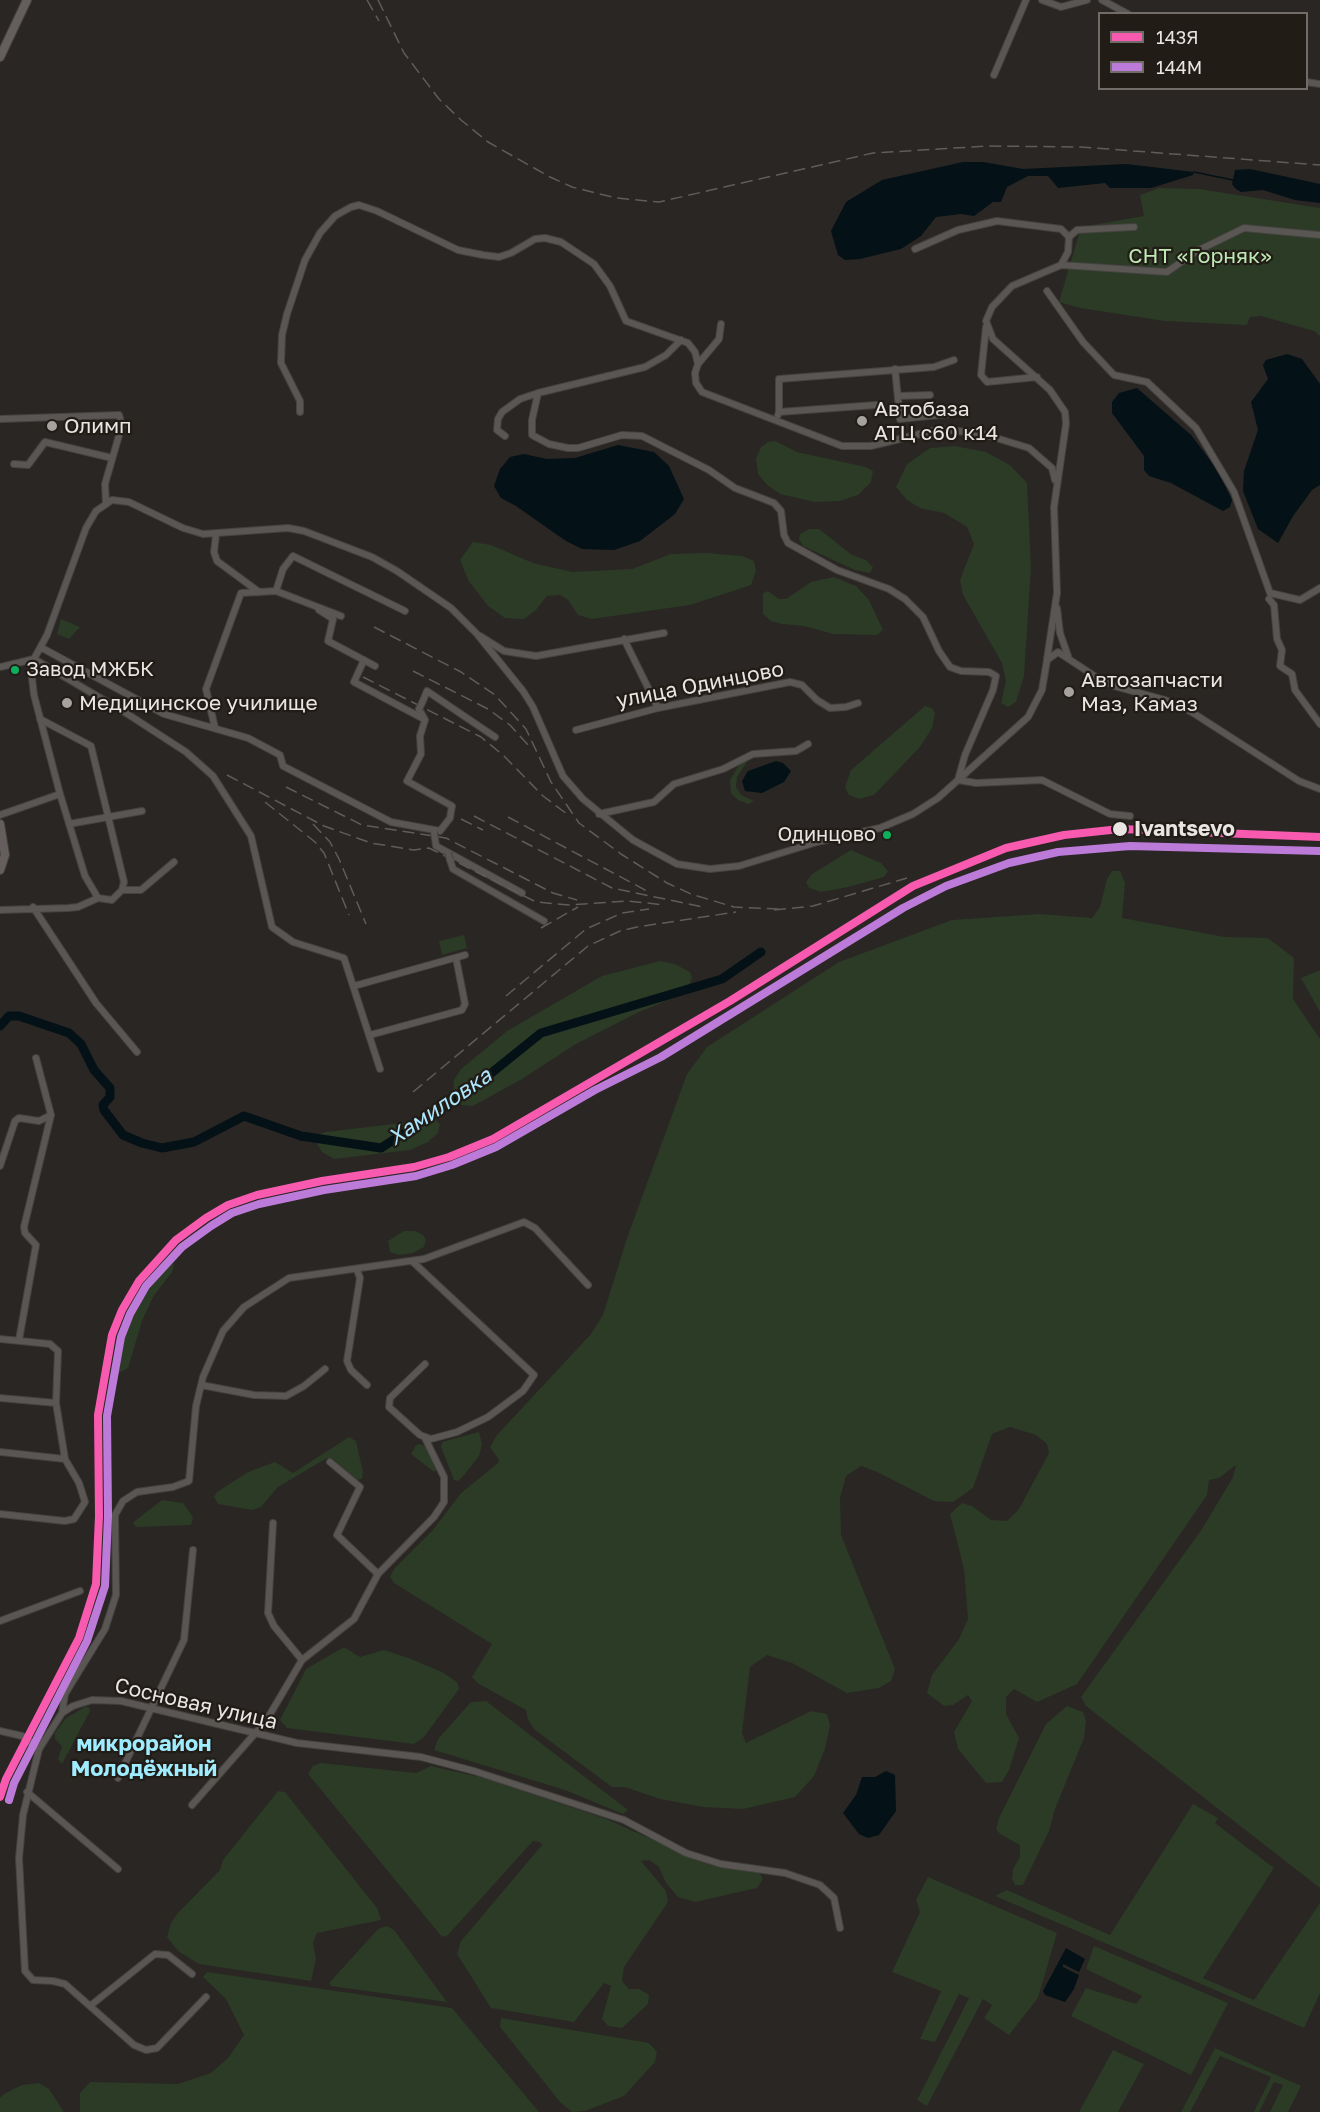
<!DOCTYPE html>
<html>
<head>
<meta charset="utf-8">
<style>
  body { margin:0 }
  #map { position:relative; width:1320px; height:2112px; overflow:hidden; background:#292623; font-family:"Golos Text",sans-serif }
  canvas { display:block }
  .legend { position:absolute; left:1098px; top:12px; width:210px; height:78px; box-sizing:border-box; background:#221c17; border:2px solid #726c68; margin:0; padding:8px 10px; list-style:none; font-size:18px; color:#e9e5e2 }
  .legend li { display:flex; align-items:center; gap:12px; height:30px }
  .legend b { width:30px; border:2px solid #726c68 }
</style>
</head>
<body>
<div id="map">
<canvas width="1320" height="2112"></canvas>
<ul class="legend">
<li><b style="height:8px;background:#f75aaf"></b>143Я</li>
<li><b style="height:8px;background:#bd7bd9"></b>144М</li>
</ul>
</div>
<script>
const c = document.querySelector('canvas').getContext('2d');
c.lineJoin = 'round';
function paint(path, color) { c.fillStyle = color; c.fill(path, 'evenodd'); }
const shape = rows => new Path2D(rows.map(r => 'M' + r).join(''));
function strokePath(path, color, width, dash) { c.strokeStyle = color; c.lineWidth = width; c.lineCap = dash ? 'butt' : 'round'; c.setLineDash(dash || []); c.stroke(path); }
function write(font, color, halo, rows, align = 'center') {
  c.font = font + ' "Golos Text",sans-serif'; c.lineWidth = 4.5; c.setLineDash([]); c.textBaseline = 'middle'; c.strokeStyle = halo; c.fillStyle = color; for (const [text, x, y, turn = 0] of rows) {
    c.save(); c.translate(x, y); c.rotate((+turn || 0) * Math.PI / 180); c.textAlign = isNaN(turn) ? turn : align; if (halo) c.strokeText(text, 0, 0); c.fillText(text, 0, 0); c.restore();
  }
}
const green = shape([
  [1159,188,1199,189,1320,208,1320,336,1314,331,1261,316,1250,317,1247,325,1165,321,1080,308,1059,302,1081,227,1144,216,1140,195],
  [775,441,797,452,866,467,873,471,871,482,858,495,840,501,815,502,780,494,766,484,758,474,756,459,761,447,768,442],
  [955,446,986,452,1010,465,1027,483,1031,568,1024,676,1016,702,1008,707,1001,703,1006,681,1002,663,963,595,960,580,974,544,967,527,944,513,920,508,907,500,896,487,907,464,930,448],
  [809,529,819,529,852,555,866,560,873,567,870,573,855,570,803,546,799,539,800,534],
  [473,542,491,545,533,563,572,572,632,569,671,554,706,553,742,556,754,561,756,571,751,585,690,605,592,619,578,615,568,600,560,595,547,596,536,610,524,619,505,618,488,606,468,580,460,560],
  [834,577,856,586,869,600,883,630,877,635,833,634,804,626,782,624,771,621,763,614,763,593,768,591,779,599,786,599,811,582],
  [61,619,80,627,69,639,57,634],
  [925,706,932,708,935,713,932,728,920,747,874,795,859,799,849,795,845,787,851,770],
  [749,759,737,777,736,787,741,795,754,801,748,804,738,800,731,793,730,780,739,765],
  [851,850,881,863,888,871,884,877,848,887,821,892,809,888,806,882,812,874],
  [1112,871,1120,871,1125,883,1122,918,1225,937,1268,938,1294,958,1293,999,1320,1039,1320,1888,1086,1706,1081,1697,1202,1529,1233,1477,1236,1465,1219,1478,1209,1480,1207,1495,1077,1684,1037,1702,1014,1689,1006,1697,1006,1714,1019,1738,1009,1770,1002,1782,986,1783,958,1749,954,1732,972,1701,968,1695,953,1705,944,1706,927,1693,932,1675,959,1639,968,1619,964,1569,950,1514,962,1503,972,1506,991,1520,1007,1521,1019,1509,1049,1453,1047,1444,1036,1435,1010,1427,992,1434,973,1488,953,1502,934,1501,877,1472,861,1466,846,1476,840,1498,841,1535,895,1669,891,1681,879,1688,847,1693,792,1663,767,1655,750,1667,742,1733,746,1743,811,1711,827,1714,830,1725,825,1749,814,1776,795,1797,743,1809,703,1807,660,1799,625,1787,612,1787,535,1730,528,1720,526,1710,479,1684,472,1677,492,1644,394,1583,390,1577,394,1569,433,1530,461,1493,497,1464,499,1460,490,1447,497,1435,591,1334,603,1315,627,1238,687,1074,707,1047,839,962,952,920,1039,914,1092,918,1100,907,1107,879],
  [464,935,467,948,442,955,439,941],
  [660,961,675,964,690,972,692,978,685,993,639,1012,576,1044,522,1079,473,1106,461,1105,453,1094,454,1080,461,1069,507,1031,602,976],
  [1320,970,1320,1012,1301,978],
  [435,1119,440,1124,438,1133,428,1142,410,1150,334,1159,322,1152,317,1144,320,1134,326,1132],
  [404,1231,415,1231,423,1235,426,1240,424,1247,413,1253,399,1255,390,1252,388,1241],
  [170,1261,174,1265,172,1272,153,1297,142,1321,128,1368,119,1373,115,1368,131,1315,156,1272,163,1263],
  [479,1432,482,1444,479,1456,465,1474,458,1481,454,1480,441,1447,442,1442],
  [349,1437,356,1441,363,1472,362,1479,357,1480,333,1459,327,1458,278,1487,261,1507,252,1510,218,1504,214,1497,217,1492,248,1472,275,1462,293,1473],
  [421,1444,427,1448,437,1469,434,1472,411,1454,416,1445],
  [162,1500,183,1503,193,1517,191,1525,136,1527,133,1523,136,1520],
  [344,1647,360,1657,384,1650,411,1659,442,1672,457,1682,459,1689,424,1737,414,1744,287,1728,280,1720,306,1669],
  [486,1701,628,1810,623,1814,565,1790,434,1750,438,1739,471,1702],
  [1067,1706,1083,1712,1086,1721,1084,1738,1055,1809,1049,1831,1023,1885,1015,1885,1012,1879,1013,1869,1020,1857,1020,1845,1000,1834,996,1829,999,1818,1046,1724],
  [85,1707,89,1707,90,1711,62,1764,58,1759,62,1746,55,1739,55,1733,66,1718],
  [321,1763,416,1773,431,1766,484,1778,606,1819,694,1858,756,1868,763,1879,757,1888,695,1902,678,1897,666,1883,659,1867,649,1860,641,1861,666,1891,668,1902,624,1967,622,1981,629,1989,639,1989,649,1995,648,2004,622,2028,608,2026,602,2019,611,1986,604,1983,574,2022,491,2008,457,1954,461,1941,542,1845,540,1842,533,1841,448,1935,442,1937,308,1774,313,1766],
  [278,1791,285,1792,377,1908,381,1920,317,1933,313,1943,316,1959,311,1981,199,1964,178,1951,167,1937,171,1923,177,1914,220,1870,223,1860],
  [1193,1804,1218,1818,1215,1823,1274,1868,1203,1978,1254,2000,1320,1903,1320,1993,1304,2028,995,1896,1007,1890,1110,1935],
  [928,1877,1057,1933,1038,1998,1009,2035,984,2018,992,2005,983,1999,927,2106,917,2100,969,1998,959,1994,935,2042,920,2039,941,1991,892,1972,920,1912,916,1900],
  [387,1926,394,1930,447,2002,330,1986,330,1982,378,1929],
  [1094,1946,1228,2003,1191,2075,1071,2016,1086,1988,1136,2004,1142,1996,1086,1969],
  [207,1972,452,2008,539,2112,80,2112,80,2093,90,2082,178,2084,211,2073,228,2058,244,2035,226,1999,203,1977],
  [501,2018,649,2043,657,2052,655,2062,624,2096,585,2111,572,2112,560,2102,500,2027],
  [1215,2048,1301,2086,1288,2112,1270,2112,1283,2085,1274,2082,1259,2112,1254,2112,1271,2077,1220,2056,1190,2112,1181,2112],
  [1113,2050,1144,2064,1118,2112,1079,2112],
  [39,2083,49,2089,64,2112,0,2112,0,2098,4,2094,22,2085]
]);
const water = shape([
  [963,162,983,162,1023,169,1126,164,1194,172,1193,175,1151,188,1110,188,1105,183,1058,188,1048,176,1028,176,1007,187,1001,202,993,202,974,216,961,214,936,217,921,236,901,249,860,259,845,260,838,255,831,231,846,202,882,180],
  [1250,169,1320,184,1320,203,1295,200,1263,190,1241,192,1236,189,1232,184,1235,170],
  [1287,354,1302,359,1320,384,1320,485,1312,490,1293,516,1278,543,1258,529,1243,491,1244,471,1258,430,1251,402,1268,379,1263,365,1266,360],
  [1137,388,1191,435,1217,469,1232,500,1230,507,1223,511,1171,483,1149,476,1144,470,1144,456,1112,413,1112,402,1119,393],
  [618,445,654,452,669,466,684,499,675,514,640,541,614,550,582,549,566,541,516,506,501,498,494,486,500,469,510,457,524,454,547,459,575,458],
  [776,761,783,763,791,771,784,782,762,793,745,791,742,781,748,771],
  [886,1771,895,1775,896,1811,879,1835,868,1838,859,1834,843,1813,856,1795,862,1777,875,1777],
  [1066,1948,1085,1959,1079,1972,1063,1964,1063,1967,1079,1975,1074,1989,1065,2002,1045,1995,1043,1991]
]);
const stream = shape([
  [1194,172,1233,180]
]);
const river = shape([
  [0,1026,9,1016,19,1016,69,1033,81,1044,94,1070,110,1088,110,1097,103,1105,104,1110,123,1135,142,1143,162,1148,194,1142,244,1116,301,1136,381,1148,469,1091,541,1033,722,979,761,952]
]);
const minor = shape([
  [1042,0,1061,7,1087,0],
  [1102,0,1128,14],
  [994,75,1026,0],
  [1306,82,1320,84],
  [1069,237,1077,230,1134,227],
  [915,249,958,230,997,221,1061,229,1069,237,1068,252,1061,265,1012,286,992,307,986,321,993,339,1050,390,1065,412,1066,424,1054,507,1057,593,1047,659],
  [1061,265,1167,272,1197,251,1244,228,1320,235],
  [1047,291,1083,342,1114,375,1147,382,1196,428,1234,492,1270,593,1300,600,1320,588],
  [721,324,719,339,698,364,695,373,696,383,702,392,842,446,871,446,940,429,983,434,1029,448,1052,468,1055,480],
  [986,327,981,375,987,382,1037,377],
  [681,340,666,355,645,367,538,393,532,420,532,435,549,444,568,448,578,448,622,435,642,436,709,470,735,488,774,503,781,511,784,535,788,543,837,570,889,589,905,599,923,617,939,651,950,667,961,671,989,672,996,676,993,690,965,755,958,780,976,783,1042,780,1110,814,1130,816],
  [895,369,900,419,948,414],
  [898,396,930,395],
  [300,412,300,401,281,363,282,335,287,314,305,260,320,233,335,216,351,207,359,205,377,211,458,250,483,255,499,257,511,253,535,239,545,238,561,242,594,264,610,286,626,321,688,343,695,352,698,364],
  [779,412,779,379,934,367,954,360],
  [778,415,779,412,876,405],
  [0,419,119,415,122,425,105,484,106,503],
  [505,436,497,430,498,419,502,412,520,399,538,393],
  [14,464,28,465,45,442,112,458],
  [216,535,214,552,217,561,259,592],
  [276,591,283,569,293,556,405,611],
  [1269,599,1274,605,1277,639,1282,650,1280,666,1292,674,1295,690,1320,724],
  [1057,608,1060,633,1068,656],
  [319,610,333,619,328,641,375,666],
  [480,636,504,651,536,656,664,633],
  [624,639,658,708],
  [42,648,164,714,248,738,280,755,283,766,391,822,440,831,450,818,452,806,407,781,421,754,420,736,425,720,419,709],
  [34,659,126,713,186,752,213,776,251,836,272,927,293,942,344,958,380,1069],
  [364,660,354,682,422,718],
  [0,667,34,659],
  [422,703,427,691,495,737],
  [40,719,91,746,124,882,122,890],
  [215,728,206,689,241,593,276,591,341,616],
  [576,730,658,708,790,682,802,685,817,700,830,708,846,707,858,703],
  [599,814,654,802,674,784,723,769,753,754,796,751,808,744],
  [0,815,60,794],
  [69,824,142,811],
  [435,839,436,846,522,893],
  [450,860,453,869,544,921],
  [98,898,85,876,60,794,34,695,32,678,34,659,47,635,86,528,96,511,112,500,129,502,183,528,203,534,288,528,304,531,372,557,397,571,451,608,477,634,523,691,533,707,563,776,583,799,633,840,677,864,710,869,739,866,817,842,880,828,913,814,938,798,1028,717,1042,690,1047,660,1058,652,1096,677,1114,686,1165,700,1190,711,1299,781,1320,789],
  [33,907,96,1003,137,1052],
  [0,910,68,908,78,907,98,898,112,900,122,890,141,890,174,862],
  [354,986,465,955],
  [370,1035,462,1010,465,1004,456,958],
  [0,1166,15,1121,19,1118,39,1121,51,1115],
  [412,1261,534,1375,523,1391,488,1417,457,1432,431,1439,420,1435,389,1407,390,1398,425,1364],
  [357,1270,360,1278,347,1361,351,1370,367,1385],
  [0,1339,50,1344,58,1351,56,1403,65,1459],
  [19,1340,36,1245,25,1233,24,1227,51,1115,36,1058],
  [201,1385,254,1395,286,1396,304,1386,325,1369],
  [0,1398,56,1403],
  [0,1452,65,1459,79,1483,85,1502,74,1519,65,1521,0,1514],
  [330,1462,360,1487,337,1535,378,1574],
  [273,1523,268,1613,274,1626,302,1660],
  [0,1621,80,1591],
  [62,1713,65,1694,105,1629,116,1595,115,1515,123,1501,137,1492,173,1487,189,1481,196,1406,203,1377,223,1331,244,1307,289,1278,424,1259,524,1222,535,1228,588,1285],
  [0,1731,22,1736,39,1749],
  [118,1778,184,1640,193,1550],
  [27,1792,118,1869],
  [192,1805,266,1721,302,1660,354,1619,378,1574,434,1517,444,1502,444,1477,425,1438],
  [206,1997,157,2048,146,2050,134,2045,65,1984,53,1981,33,1980,25,1971,19,1858,23,1815,39,1749,62,1713,73,1706,92,1700,121,1701,297,1743,421,1757,474,1771,624,1820,686,1853,721,1864,785,1873,820,1885,834,1898,840,1928],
  [90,2006,155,1954,168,1955,192,1974]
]);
const major = shape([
  [0,57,27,0],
  [0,824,5,855,0,870]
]);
const rail = shape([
  [367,0,379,21],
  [378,0,404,53,439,99,461,120,488,142,550,177,572,187,616,198,659,202,873,153,988,146,1081,147,1320,165],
  [374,627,461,672,495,695,526,729,551,782,579,823,621,854,667,883,691,894,734,907,780,909],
  [413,671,488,709,510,725,528,745],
  [363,677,481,737,504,756,543,796,567,814],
  [227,775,324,826,371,843,414,850,429,848,536,902,569,905,628,901,665,905],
  [286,787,362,825,446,838,553,893,577,900],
  [265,802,315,842,324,853,349,915],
  [474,816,612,888,703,907],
  [508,817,647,891],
  [461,819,483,830],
  [313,824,330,842,339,859,366,924],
  [774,910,813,906,907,878],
  [541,928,578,907],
  [506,996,586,929,622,913,649,909],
  [413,1092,588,946,620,931,637,927,736,912]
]);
const minorBridge = shape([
  [419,709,422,703],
  [434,832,435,839],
  [448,853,450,860]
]);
const rail1 = shape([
  [0,1797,6,1779,79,1638,96,1584,99,1516,98,1415,112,1335,122,1310,139,1281,176,1240,206,1218,228,1205,257,1195,322,1181,414,1167,449,1157,493,1139,730,1001,913,886,1006,848,1064,835,1120,829,1320,837]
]);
const rail2 = shape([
  [9,1800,14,1783,87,1641,105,1586,108,1516,107,1416,121,1337,130,1314,146,1286,182,1247,211,1226,232,1213,259,1204,324,1190,416,1176,452,1165,496,1147,595,1090,661,1057,903,908,946,886,1009,863,1058,852,1130,846,1320,851]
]);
const markers = [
  [862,421,6,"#a6a29f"],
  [52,426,6,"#a6a29f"],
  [15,670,5,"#0daf5c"],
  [1069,692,6,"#a6a29f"],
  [67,703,6,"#a6a29f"],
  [1120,829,8,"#e9e5e2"],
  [887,835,5,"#0daf5c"]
];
const busNames = [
  ["Завод МЖБК",26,670],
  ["Одинцово",876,835,"right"]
];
const parkNames = [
  ["СНТ «Горняк»",1200,256]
];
const poiNames = [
  ["Автобаза",874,409],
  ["АТЦ с60 к14",874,433],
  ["Олимп",64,426],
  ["Автозапчасти",1081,680],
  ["Маз, Камаз",1081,704],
  ["Медицинское училище",79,703]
];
const streetNames = [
  ["улица Одинцово",700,685,-11],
  ["Сосновая улица",196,1704,13]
];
const stopNames = [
  ["Ivantsevo",1134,829]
];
const waterNames = [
  ["Хамиловка",440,1107,-34]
];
const neighbourhoodNames = [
  ["микрорайон",144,1744],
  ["Молодёжный",144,1769]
];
paint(green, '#2b3b26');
paint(water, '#041117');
strokePath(stream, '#041117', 1.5);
strokePath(river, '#041117', 9);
strokePath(minor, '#454240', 8);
strokePath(major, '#454240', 10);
strokePath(minor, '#595653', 6);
strokePath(major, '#655e5e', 8);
strokePath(rail, '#5f5d5b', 1.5, [12, 6]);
strokePath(minorBridge, '#454240', 8, []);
strokePath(minorBridge, '#595653', 6);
strokePath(rail1, '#f75aaf', 8);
strokePath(rail2, '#bd7bd9', 8);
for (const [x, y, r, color] of markers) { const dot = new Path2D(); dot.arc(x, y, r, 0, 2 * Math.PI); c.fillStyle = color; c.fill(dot); strokePath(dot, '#221c17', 2); }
write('20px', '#e9e5e2', '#221c17', busNames, 'left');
write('21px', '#bde9b4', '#221c17', parkNames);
write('21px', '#e9e5e2', '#221c17', poiNames, 'left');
write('21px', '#e9e5e2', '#221c17', streetNames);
write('bold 21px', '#e9e5e2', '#221c17', stopNames, 'left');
write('italic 22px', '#ade7ff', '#221c17', waterNames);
write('bold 22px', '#9fecff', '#221c17', neighbourhoodNames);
</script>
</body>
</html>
